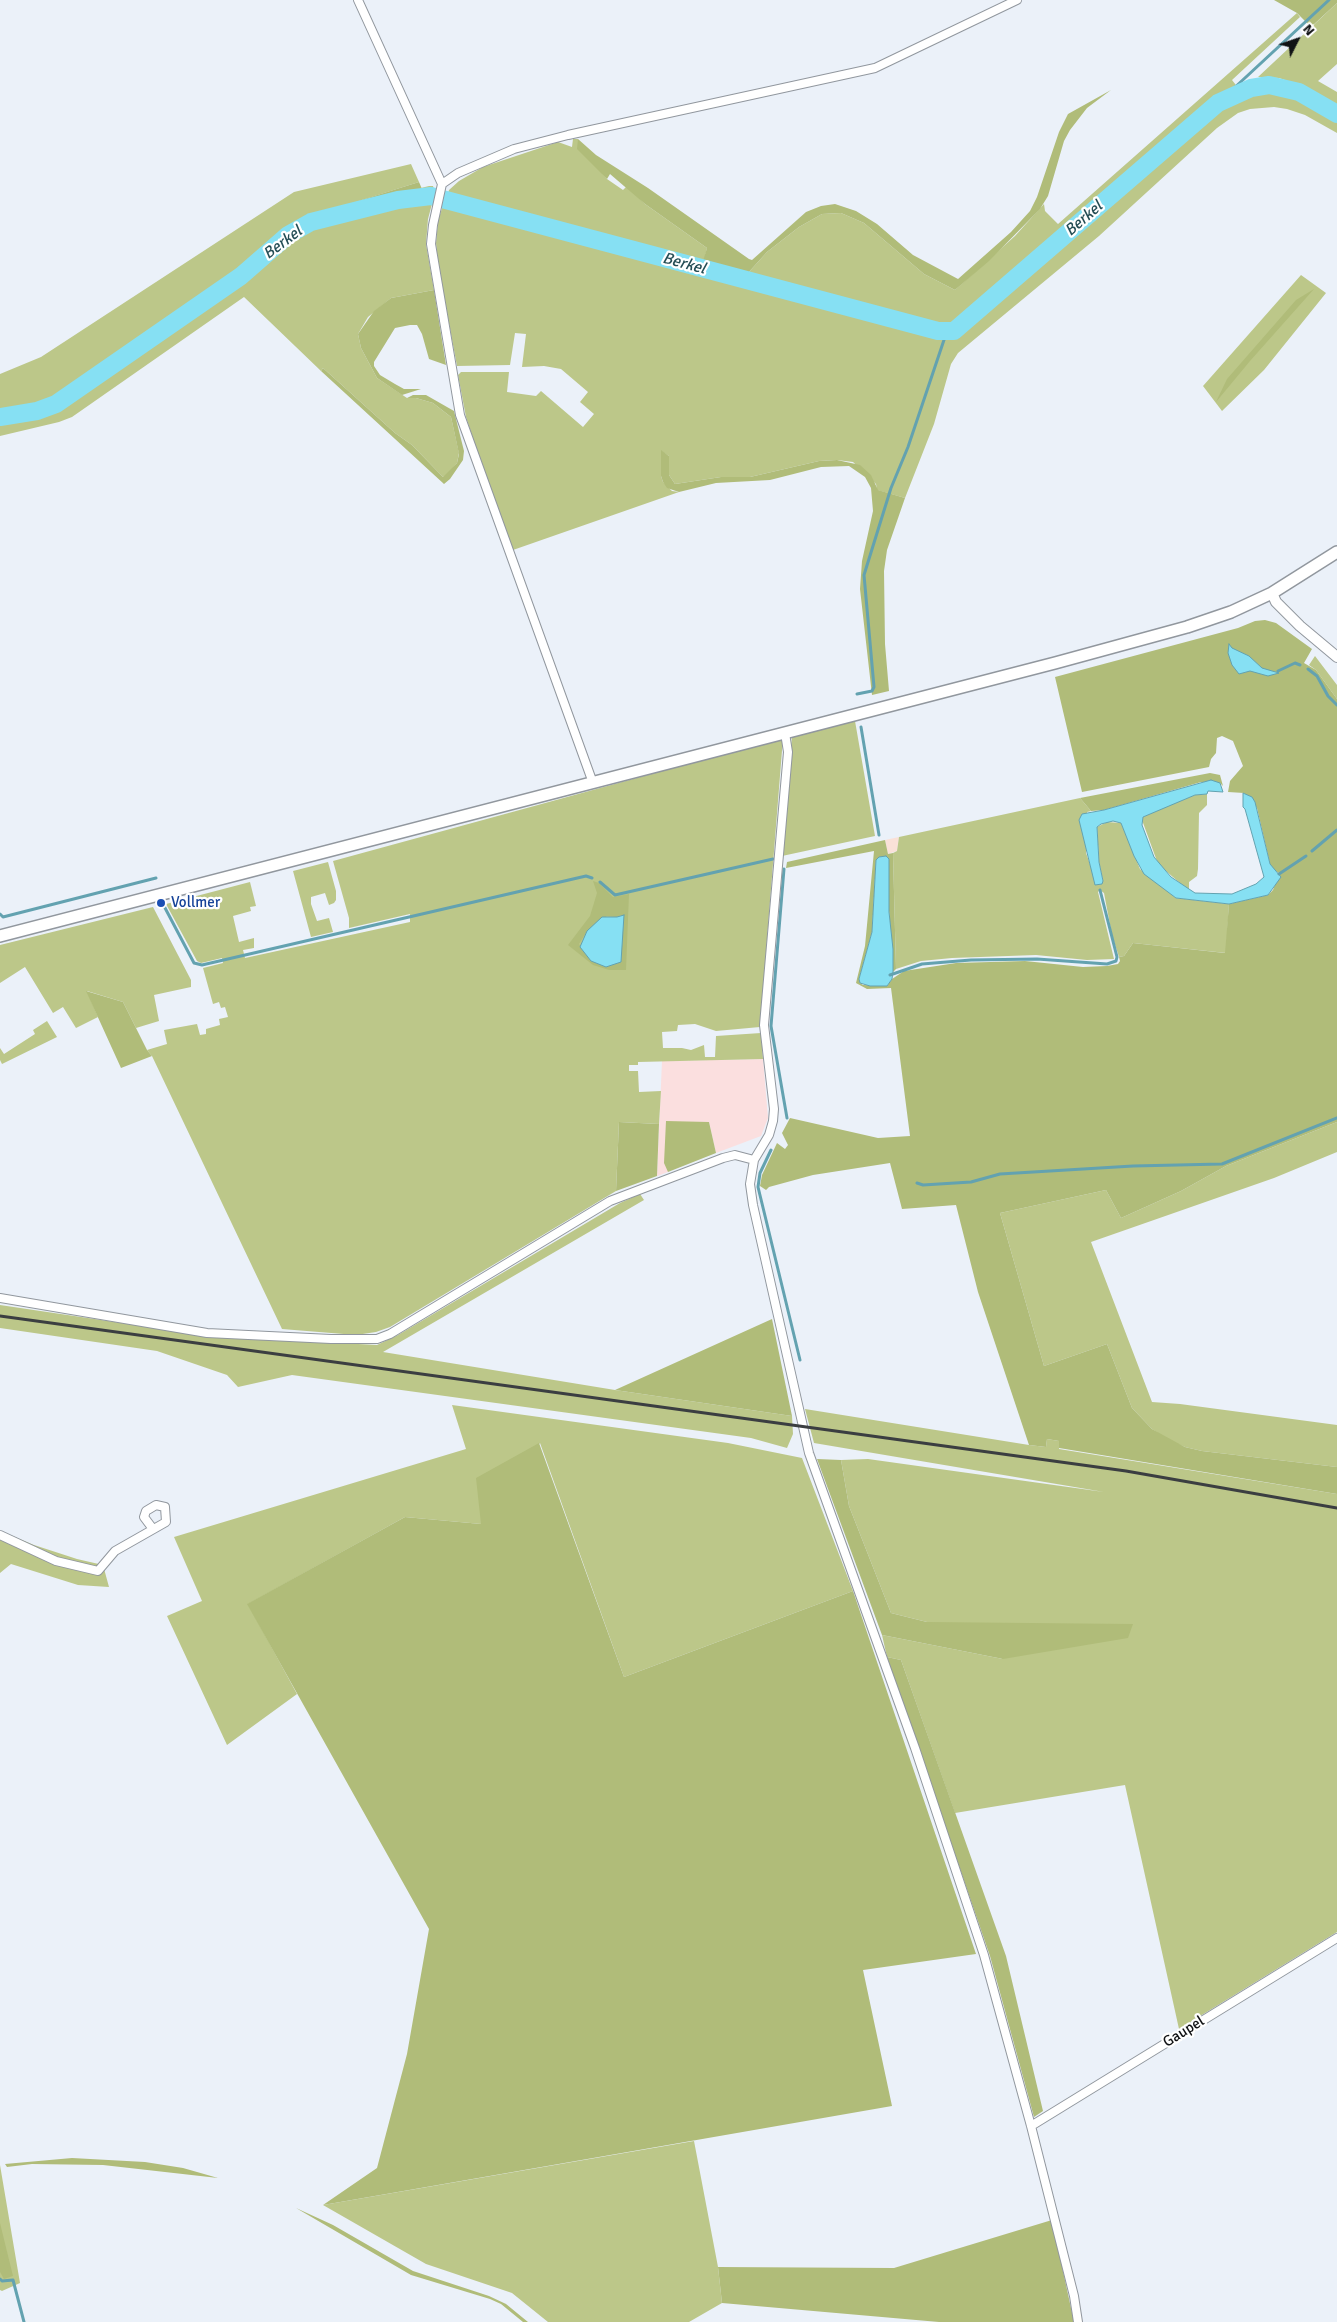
<!DOCTYPE html>
<html>
<head>
<meta charset="utf-8">
<style>
  body { margin:0 }
  #map { position:relative; width:1337px; height:2322px; overflow:hidden; background:#ebf1f9; font-family:Signika,sans-serif }
  canvas { display:block }
  .north { position:absolute; left:1272px; top:15px; width:50px; height:50px; -webkit-text-stroke:4px #fff; paint-order:stroke; rotate:49deg; font-size:14px; font-weight:700; line-height:20px; text-align:center; color:#101214 }
  .north::after { content:''; display:block; margin:auto; width:18px; height:22px; background:#101214; clip-path:polygon(50% 0,100% 100%,50% 72%,0 100%) }
</style>
</head>
<body>
<div id="map">
<canvas width="1337" height="2322"></canvas>
<div class="north">N</div>
</div>
<script>
const c = document.querySelector('canvas').getContext('2d');
c.lineJoin = 'round';
function paint(path, color) { c.fillStyle = color; c.fill(path, 'evenodd'); }
const shape = rows => new Path2D(rows.map(r => 'M' + r).join(''));
function strokePath(path, color, width, dash) { c.strokeStyle = color; c.lineWidth = width; c.lineCap = dash ? 'butt' : 'round'; c.setLineDash(dash || []); c.stroke(path); }
function write(font, color, halo, rows, align = 'center') {
  c.font = font + ' Signika,sans-serif'; c.lineWidth = 4.5; c.setLineDash([]); c.textBaseline = 'middle'; c.strokeStyle = halo; c.fillStyle = color; for (const [text, x, y, turn = 0] of rows) {
    c.save(); c.translate(x, y); c.rotate((+turn || 0) * Math.PI / 180); c.textAlign = isNaN(turn) ? turn : align; if (halo) c.strokeText(text, 0, 0); c.fillText(text, 0, 0); c.restore();
  }
}
const commercial = shape([
  [763,1059,768,1118,761,1136,716,1153,709,1122,668,1172,657,1176,662,1061]
]);
const industrial = shape([
  [899,837,897,851,888,854,885,840]
]);
const green = shape([
  [1337,3,1337,64,1318,81,1337,92,1337,105,1305,87,1279,78,1258,77],
  [1297,13,1300,17,1232,80,1239,89,1217,101,954,330,937,328,447,196,449,190,459,181,483,167,558,142,572,147,573,139,578,139,578,145,607,179,623,190,627,186,645,204,707,248,704,261,748,273,767,252,799,227,822,214,841,213,864,223,924,274,955,290,1015,236,1044,204,1045,211,1058,224],
  [1262,87,1294,93,1337,116,1337,133,1305,115,1287,109,1274,107,1250,109,1238,113,1217,128,1099,236,958,353,951,364,934,424,905,498,877,490,876,484,853,462,837,460,819,461,750,477,721,477,675,484,669,475,669,456,661,451,661,476,663,482,672,491,679,492,513,550,486,478,466,417,458,375,461,372,509,372,507,392,536,396,541,391,583,427,594,414,580,402,588,392,561,369,544,366,522,367,526,334,515,333,510,365,457,366,438,265,436,243,438,221,444,202,724,278,938,333,950,333,955,332,987,306,1219,105,1241,94],
  [411,164,419,182,311,216,297,224,341,208,429,186,433,186,435,193,398,198,342,211,308,222,287,233,231,280,74,390,54,402,36,408,0,415,0,374,41,357,294,192],
  [427,199,433,200,428,219,426,244,434,290,391,298,368,317,358,334,361,348,377,378,407,398,416,398,433,403,451,417,459,453,457,463,446,476,443,477,412,445,395,433,323,368,321,371,244,297,72,417,59,422,0,436,0,420,38,414,56,408,235,284,292,235,313,224,340,217,401,203],
  [1301,275,1326,293,1264,370,1222,411,1203,386],
  [1315,656,1337,685,1337,699,1316,670,1309,665],
  [855,721,875,836,782,856,792,736],
  [783,738,760,1027,716,1031,695,1024,678,1025,677,1031,662,1032,663,1048,682,1048,691,1050,704,1045,705,1057,715,1057,716,1036,761,1033,763,1059,638,1062,638,1065,629,1065,629,1071,638,1071,639,1092,661,1091,659,1124,619,1122,616,1191,390,1327,376,1332,356,1335,282,1329,152,1056,147,1050,167,1044,164,1030,197,1024,200,1035,206,1034,206,1029,220,1025,219,1019,228,1017,225,1007,221,1008,219,1002,213,1004,203,968,223,963,222,958,201,963,197,961,166,904,250,882,256,906,250,907,251,911,233,916,239,942,254,938,254,948,243,950,245,958,410,922,410,914,349,928,349,918,333,861],
  [1207,794,1207,805,1199,813,1198,869,1197,876,1189,882,1189,891,1158,864,1142,820,1143,817,1164,807,1195,795],
  [1080,798,1091,811,1087,812,1086,853,1091,867,1103,881,1099,862,1097,827,1107,822,1121,823,1140,869,1176,898,1229,904,1226,953,1133,943,1124,956,1119,957,1112,935,1104,893,1100,890,1098,892,1114,959,1087,960,1036,955,952,958,921,961,896,969,893,853,897,851,899,837],
  [328,862,336,891,336,900,334,903,329,905,325,893,311,897,311,904,317,921,329,918,333,932,311,937,293,871],
  [153,907,191,980,191,987,154,995,159,1021,136,1028,123,1002,87,991,98,1017,76,1028,63,1007,53,1013,25,967,0,983,0,945],
  [47,1021,57,1037,2,1064,0,1060,0,1048,4,1054,35,1034,33,1030],
  [1337,1122,1337,1152,1274,1178,1091,1242,1152,1402,1180,1404,1337,1425,1337,1467,1202,1451,1185,1447,1167,1439,1152,1429,1132,1408,1107,1344,1044,1366,1000,1213,1106,1190,1121,1218,1181,1191,1226,1166],
  [640,1194,644,1200,383,1352,615,1390,792,1416,793,1434,787,1448,751,1438,292,1375,238,1387,227,1375,157,1351,0,1328,0,1305,209,1336,377,1345,398,1335,620,1203],
  [452,1405,728,1443,802,1458,853,1591,624,1677,540,1443,481,1524,405,1517,248,1604,297,1694,227,1745,167,1616,202,1601,174,1537,466,1449],
  [805,1409,1029,1445,1046,1447,1047,1439,1059,1441,1059,1449,1337,1494,1337,1932,1179,2029,1125,1785,955,1813,901,1660,887,1657,882,1635,1003,1659,927,1622,891,1613,849,1506,841,1460,868,1459,1104,1492,814,1443],
  [3,1532,34,1545,77,1559,103,1565,109,1587,78,1585,11,1564,0,1573,0,1535],
  [694,2141,718,2267,722,2303,689,2322,548,2322,512,2293,426,2264,323,2205],
  [0,2165,20,2283,2,2291,0,2290]
]);
const forest = shape([
  [1274,0,1337,0,1337,3,1311,27,1297,13],
  [1111,90,1087,108,1070,130,1064,141,1048,196,1040,209,989,261,955,290,924,274,864,223,841,213,822,214,799,227,767,252,748,273,703,261,707,248,645,204,610,174,607,179,577,149,578,139,596,155,648,188,749,259,752,260,806,212,821,206,835,204,856,211,877,224,913,255,958,279,1011,232,1030,211,1037,197,1059,132,1068,114],
  [419,182,422,189,341,208,306,220,285,230,310,216],
  [1314,289,1250,361,1216,402,1227,379,1296,300],
  [434,290,446,365,429,359,422,334,417,325,410,325,395,328,374,362,374,366,380,375,395,384,404,389,421,389,402,395,377,378,361,348,358,334,374,311,391,298],
  [323,368,395,433,412,445,443,477,457,463,459,454,451,417,433,403,416,398,407,398,413,395,426,395,454,411,464,451,463,460,450,479,444,484,321,371],
  [661,450,669,456,669,475,675,484,721,477,750,477,819,461,837,460,860,465,871,475,878,490,905,498,887,550,884,571,885,644,889,691,872,695,860,589,862,561,873,511,871,488,865,477,849,466,821,467,770,480,716,483,679,492,667,488,663,482,661,476],
  [1265,620,1276,623,1312,649,1304,663,1316,670,1337,699,1337,1122,1226,1166,1181,1191,1121,1218,1106,1190,1000,1213,1044,1366,1107,1344,1132,1408,1152,1429,1185,1447,1202,1451,1337,1467,1337,1494,1059,1448,1059,1441,1047,1439,1046,1447,1029,1445,978,1292,956,1205,902,1209,890,1163,813,1175,769,1187,766,1190,760,1186,762,1175,777,1143,785,1149,788,1145,782,1133,790,1118,878,1138,910,1136,891,988,867,989,856,983,865,946,874,851,786,868,787,862,885,840,888,854,893,853,896,969,893,972,888,895,876,860,872,932,859,979,860,983,863,985,887,986,892,979,904,971,956,963,1025,961,1083,967,1107,966,1118,964,1120,961,1119,957,1124,956,1133,943,1225,953,1229,904,1268,895,1273,890,1279,873,1272,869,1270,864,1257,808,1244,793,1228,792,1230,781,1243,766,1233,741,1222,736,1217,738,1216,753,1211,759,1209,767,1082,792,1055,677,1238,628,1255,621],
  [1210,773,1220,775,1223,786,1220,783,1201,782,1104,810,1091,811,1080,798],
  [593,881,599,883,613,897,629,894,626,970,609,970,593,965,568,945,590,916,597,893],
  [621,915,606,967,591,961,579,944,587,931,607,916,617,917],
  [86,991,123,1002,147,1050,152,1056,121,1068],
  [666,1121,709,1122,716,1153,668,1172,664,1163],
  [619,1122,659,1124,657,1176,616,1191],
  [772,1319,792,1416,615,1390],
  [539,1443,624,1677,853,1591,976,1954,863,1970,892,2106,323,2205,377,2168,407,2054,429,1929,247,1604,405,1517,481,1524,476,1478],
  [817,1459,841,1460,849,1506,891,1613,927,1622,1133,1624,1128,1638,1003,1659,882,1635],
  [887,1657,901,1660,1006,1956,1043,2111,1034,2117,990,1956],
  [72,2158,145,2162,183,2168,218,2178,103,2165,32,2164,7,2167,5,2164],
  [296,2208,333,2225,413,2271,489,2296,506,2304,528,2322,523,2322,501,2304,490,2299,411,2275],
  [1052,2220,1074,2322,939,2322,722,2303,718,2267,894,2268],
  [0,2223,13,2276,4,2279,0,2272]
]);
const water = shape([
  [1229,644,1232,648,1249,656,1262,668,1279,673,1268,676,1250,671,1239,674,1232,665,1228,653,1229,644],
  [1211,780,1220,783,1223,792,1208,791,1207,794,1195,795,1143,817,1142,825,1154,857,1171,877,1195,893,1232,894,1256,884,1264,877,1245,809,1243,807,1243,793,1252,797,1255,802,1270,864,1281,877,1268,895,1229,904,1176,898,1144,874,1134,856,1121,823,1113,821,1101,824,1097,827,1099,862,1103,881,1102,884,1095,885,1079,820,1082,814,1104,810,1211,780],
  [886,856,889,859,889,912,893,949,893,972,892,979,887,986,870,986,860,983,859,979,872,932,876,860,879,857,886,856],
  [624,915,621,962,606,967,591,961,580,947,587,931,602,917,617,917,624,915]
]);
const stream = shape([
  [1218,103,1329,0],
  [1308,669,1317,676,1328,696,1337,705],
  [1278,671,1295,663,1300,665],
  [857,694,872,691,874,687,864,575,891,488,908,447,947,331],
  [861,727,879,835],
  [1312,851,1337,830],
  [784,869,771,1026,787,1118],
  [1279,874,1306,856],
  [600,882,615,895,773,859],
  [164,906,194,963,202,965,586,876,592,878],
  [0,914,3,917,156,878],
  [890,975,922,964,971,960,1037,959,1107,964,1116,961,1117,957,1100,890],
  [771,1150,760,1173,758,1187,800,1360],
  [917,1183,923,1185,971,1182,1000,1174,1133,1166,1222,1164,1337,1118],
  [0,2279,2,2281,13,2280,24,2322]
]);
const river = shape([
  [0,417,37,411,56,404,241,276,288,235,311,222,398,200,431,196,938,331,954,331,1218,103,1251,88,1269,85,1299,92,1337,114]
]);
const minor = shape([
  [358,0,442,184,433,225,431,244,460,415,593,783],
  [442,184,458,173,514,149,568,135,875,68,1017,0],
  [785,733,788,752,764,1025,774,1109,773,1121,769,1135,754,1160,750,1184,753,1205,809,1453,915,1748,984,1955,1031,2126,1074,2296,1078,2322],
  [0,1298,207,1333,331,1339,377,1339,390,1334,610,1201,723,1158,735,1155,754,1160],
  [0,1535,56,1561,98,1571,115,1551,166,1522,165,1507,156,1505,146,1511,144,1517,153,1529],
  [1031,2126,1337,1938]
]);
const tertiary = shape([
  [1272,593,1276,602,1300,626,1337,657]
]);
const secondary = shape([
  [0,936,1055,663,1187,627,1231,612,1272,593,1337,552]
]);
const rail = shape([
  [0,1316,1126,1471,1337,1508]
]);
const markers = [
  [161,903,5,"#1a4fb4"]
];
const transitNames = [
  ["Vollmer",171,903]
];
const streetNames = [
  ["Gaupel",1184,2032,-32]
];
const waterNames = [
  ["Berkel",1084,219,-41],
  ["Berkel",283,243,-37],
  ["Berkel",684,264,15]
];
paint(commercial, '#fbdfdf');
paint(industrial, '#fae1d8');
paint(green, '#bcc789');
paint(forest, '#b0bc79');
paint(water, '#86e0f3');
strokePath(water, '#63a2b0', 1);
strokePath(stream, '#63a2b0', 3);
strokePath(river, '#86e0f3', 18);
strokePath(minor, '#91979e', 10);
strokePath(tertiary, '#91979e', 12);
strokePath(secondary, '#91979e', 14);
strokePath(minor, '#fff', 8);
strokePath(tertiary, '#fff', 10);
strokePath(secondary, '#fff', 11);
strokePath(rail, '#3b3e41', 3);
for (const [x, y, r, color] of markers) { const dot = new Path2D(); dot.arc(x, y, r, 0, 2 * Math.PI); c.fillStyle = color; c.fill(dot); strokePath(dot, '#fff', 2); }
write('15px', '#164399', '#fff', transitNames, 'left');
write('15px', '#101214', '#fff', streetNames);
write('italic 16px', '#244d55', '#fff', waterNames);
</script>
</body>
</html>
